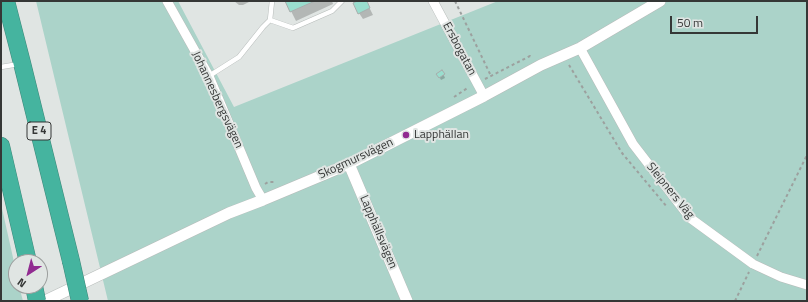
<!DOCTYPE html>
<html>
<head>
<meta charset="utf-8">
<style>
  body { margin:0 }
  #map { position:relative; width:808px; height:302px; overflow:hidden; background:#e0e5e3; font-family:"Titillium Web",sans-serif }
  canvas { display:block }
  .frame { position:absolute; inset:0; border:2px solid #353736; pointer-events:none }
  .north { position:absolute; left:8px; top:254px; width:40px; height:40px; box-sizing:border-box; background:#e0e5e3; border:1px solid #9c9f9e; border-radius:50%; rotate:216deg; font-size:11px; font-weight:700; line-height:16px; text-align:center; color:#353736 }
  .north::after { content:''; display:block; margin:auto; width:14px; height:18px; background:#912b91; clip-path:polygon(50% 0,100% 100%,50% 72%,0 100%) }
  .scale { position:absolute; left:670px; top:16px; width:88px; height:18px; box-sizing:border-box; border:2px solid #353736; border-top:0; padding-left:5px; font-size:12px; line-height:14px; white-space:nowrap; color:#353736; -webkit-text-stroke:3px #e0e5e3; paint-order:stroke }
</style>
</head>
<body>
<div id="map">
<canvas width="808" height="302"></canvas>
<div class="frame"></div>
<div class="north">N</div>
<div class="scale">50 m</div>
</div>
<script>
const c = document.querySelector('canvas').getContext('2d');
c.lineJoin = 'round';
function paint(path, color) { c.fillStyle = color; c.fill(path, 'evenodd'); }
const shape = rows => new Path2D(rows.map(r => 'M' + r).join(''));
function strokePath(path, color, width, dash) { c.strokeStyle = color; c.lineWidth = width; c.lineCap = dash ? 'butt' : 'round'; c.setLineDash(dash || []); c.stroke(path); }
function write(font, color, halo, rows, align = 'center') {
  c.font = font + ' "Titillium Web",sans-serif'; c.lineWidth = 4; c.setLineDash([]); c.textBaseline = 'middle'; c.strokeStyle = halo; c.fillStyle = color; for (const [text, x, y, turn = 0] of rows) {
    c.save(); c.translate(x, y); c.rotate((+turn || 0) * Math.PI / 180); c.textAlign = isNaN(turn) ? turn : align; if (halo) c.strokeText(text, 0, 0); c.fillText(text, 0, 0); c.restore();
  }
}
const green = shape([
  [36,1,178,1,234,107,498,1,807,1,807,301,108,301],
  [1,204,16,271,16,286,19,286,23,301,1,301]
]);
const shadow = shape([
  [234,1,251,1,243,5,239,5],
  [286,1,332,1,333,4,296,21],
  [360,1,366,1,373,15,363,19,359,13],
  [442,71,445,78,441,80,438,74]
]);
const building = shape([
  [285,1,315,1,290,12,285,1],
  [357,1,367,1,370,8,358,14,353,3,357,1],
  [442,70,445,74,439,78,436,74,442,70]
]);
const path = shape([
  [455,1,491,76],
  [569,65,622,153,667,207],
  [485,79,530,56,532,58],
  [454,97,469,87],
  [265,184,268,182,276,182],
  [757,256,807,155],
  [735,301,749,272]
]);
const service = shape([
  [270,20,293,28,332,11,342,1],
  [1,67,19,64],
  [209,76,239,57,263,27,270,20,272,1]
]);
const minor = shape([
  [167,1,209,76,256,188,263,200],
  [433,1,484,96],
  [580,48,633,144,690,218,753,264,781,277,807,285]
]);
const tertiary = shape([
  [349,164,407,301],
  [45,301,229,213,263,200,349,164,484,96,541,65,580,48,660,1]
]);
const motorway = shape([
  [6,1,22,63,71,261],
  [1,146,28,262]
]);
const motorwayBridge = shape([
  [71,261,80,301],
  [34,286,37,301]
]);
const markers = [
  [406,135,4,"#912b91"]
];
const shields = [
  [39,131,24]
];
const shieldNames = [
  ["E 4",39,131]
];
const streetNames = [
  ["Ersbogatan",459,49,62],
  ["Johannesbergsvägen",217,100,65],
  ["Skogmursvägen",356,159,-25],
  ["Sleipners Väg",670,191,51],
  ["Lapphällsvägen",378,232,67]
];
const poiNames = [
  ["Lapphällan",414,135]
];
paint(green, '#abd3c9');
paint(shadow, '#0003');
paint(building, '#99dece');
strokePath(building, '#a8adac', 1);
strokePath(service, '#b7bcba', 5.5);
strokePath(minor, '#b7bcba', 10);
strokePath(tertiary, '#b7bcba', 12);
strokePath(motorway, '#3f887a', 18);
strokePath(path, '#9ca09e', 2, [3, 3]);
strokePath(service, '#fff', 4.5);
strokePath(minor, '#fff', 9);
strokePath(tertiary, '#fff', 11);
strokePath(motorway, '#45b49f', 17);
strokePath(motorwayBridge, '#3f887a', 18, []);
strokePath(motorwayBridge, '#45b49f', 17);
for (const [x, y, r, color] of markers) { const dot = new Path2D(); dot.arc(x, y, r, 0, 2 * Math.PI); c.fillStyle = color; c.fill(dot); strokePath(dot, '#e0e5e3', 1.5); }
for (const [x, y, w] of shields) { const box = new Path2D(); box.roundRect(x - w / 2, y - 9, w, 18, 3); c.fillStyle = '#e0e5e3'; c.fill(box); strokePath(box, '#353736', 1); }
write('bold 11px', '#353736', null, shieldNames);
write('12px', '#353736', '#e0e5e3', streetNames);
write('12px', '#353736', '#e0e5e3', poiNames, 'left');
</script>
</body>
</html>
